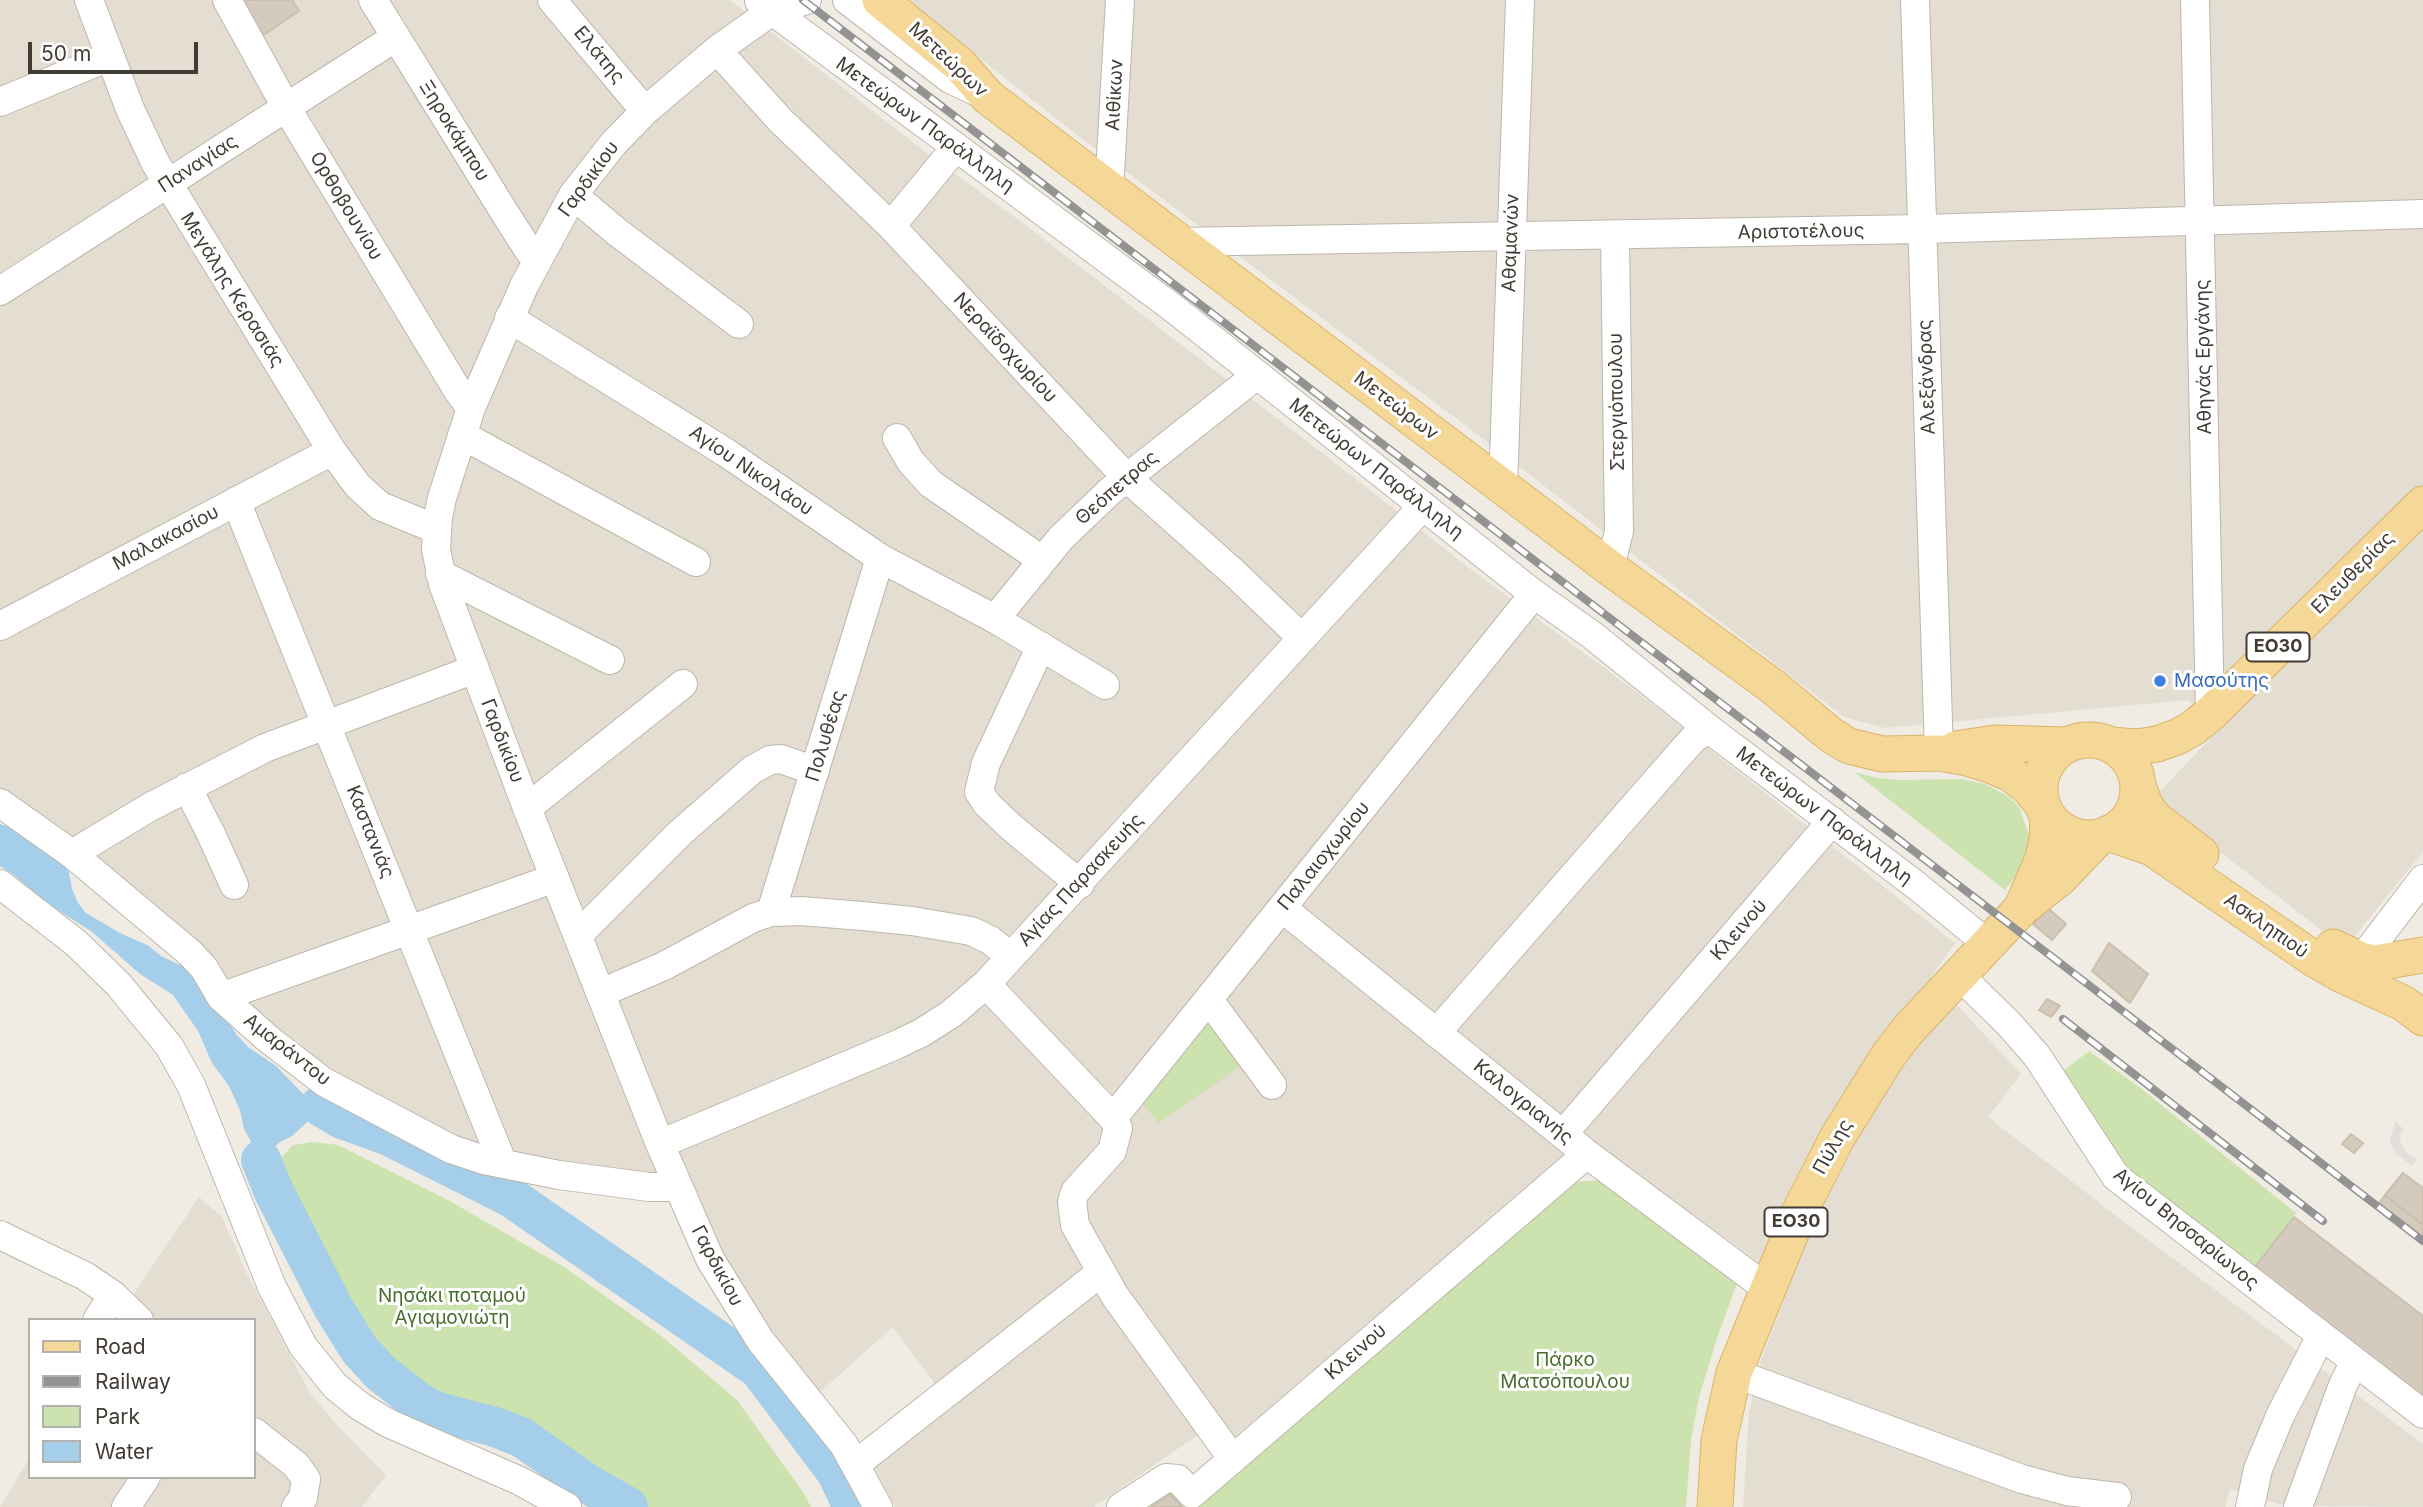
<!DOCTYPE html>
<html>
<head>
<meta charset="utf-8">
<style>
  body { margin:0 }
  #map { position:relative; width:2423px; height:1507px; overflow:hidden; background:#f0ece4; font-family:Inter,sans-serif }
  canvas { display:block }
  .legend { position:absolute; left:28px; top:1318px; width:228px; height:161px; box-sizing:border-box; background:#fff; border:2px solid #b3b1ae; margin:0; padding:9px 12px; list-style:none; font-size:21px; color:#423c34 }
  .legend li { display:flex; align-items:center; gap:14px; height:35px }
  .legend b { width:35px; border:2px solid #b3b1ae }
  .scale { position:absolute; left:28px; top:42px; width:170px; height:32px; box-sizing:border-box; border:4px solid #423c34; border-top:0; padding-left:9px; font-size:21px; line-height:24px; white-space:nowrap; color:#423c34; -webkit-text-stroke:5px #fff; paint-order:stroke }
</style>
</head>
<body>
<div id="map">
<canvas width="2423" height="1507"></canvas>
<ul class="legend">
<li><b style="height:9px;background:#f5d898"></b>Road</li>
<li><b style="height:9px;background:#939393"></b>Railway</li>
<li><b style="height:19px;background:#cce2af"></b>Park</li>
<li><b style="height:19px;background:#a4cee9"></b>Water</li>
</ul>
<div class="scale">50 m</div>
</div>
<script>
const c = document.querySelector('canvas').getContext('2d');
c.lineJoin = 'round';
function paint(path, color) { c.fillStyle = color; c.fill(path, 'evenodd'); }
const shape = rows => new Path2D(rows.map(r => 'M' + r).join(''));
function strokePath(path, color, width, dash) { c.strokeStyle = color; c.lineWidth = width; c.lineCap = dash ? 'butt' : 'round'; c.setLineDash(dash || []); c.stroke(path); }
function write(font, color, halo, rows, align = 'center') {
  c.font = font + ' Inter,sans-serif'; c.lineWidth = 6; c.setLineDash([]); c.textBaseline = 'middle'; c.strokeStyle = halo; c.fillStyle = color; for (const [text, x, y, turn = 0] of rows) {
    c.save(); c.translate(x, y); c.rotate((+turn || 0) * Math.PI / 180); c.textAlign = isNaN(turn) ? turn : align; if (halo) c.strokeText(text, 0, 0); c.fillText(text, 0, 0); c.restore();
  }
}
const residential = shape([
  [0,0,730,0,928,154,1023,223,1343,469,1473,571,1641,695,1955,943,1931,977,2021,1074,1988,1117,2131,1227,2423,1444,2423,1507,2286,1506,2230,1489,2225,1507,1743,1507,1749,1411,1761,1360,1790,1285,1585,1136,1230,1441,1215,1423,1094,1507,895,1507,873,1464,950,1404,893,1327,818,1394,762,1325,726,1261,686,1165,650,1179,491,1153,366,1096,256,1016,198,943,0,789],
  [906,0,2423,0,2423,852,2345,948,2152,800,2218,730,2188,700,1885,728,1844,717,1469,428,1072,131],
  [199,1197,222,1217,246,1272,310,1393,336,1424,386,1475,362,1507,0,1507,30,1457,30,1477,254,1477,254,1320,116,1320]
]);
const green = shape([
  [1854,772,1877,778,1901,780,1962,779,1985,784,2009,797,2019,807,2030,838,2027,853,2018,873,2005,890],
  [1211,1020,1244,1064,1158,1123,1140,1100],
  [2089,1051,2139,1087,2296,1213,2254,1268,2116,1159,2059,1074],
  [312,1142,338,1145,448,1200,564,1267,659,1334,737,1400,803,1492,811,1507,640,1507,622,1493,520,1428,425,1395,403,1383,373,1355,349,1324,286,1205,273,1173,278,1161,293,1145],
  [1603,1180,1738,1281,1717,1338,1699,1397,1691,1440,1686,1507,1135,1507,1149,1496,1223,1476,1573,1182]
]);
const parking = shape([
  [2395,1122,2403,1128,2400,1137,2401,1145,2407,1153,2417,1159,2412,1166,2394,1152,2390,1140]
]);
const water = shape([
  [0,824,21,831,57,858,69,872,72,889,78,903,86,913,120,933,149,946,161,956,203,976,236,1034,248,1047,276,1066,306,1097,320,1106,305,1124,292,1136,280,1142,261,1160,244,1129,240,1110,229,1086,212,1063,198,1031,173,995,140,974,91,931,45,902,14,875,0,866]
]);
const river = shape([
  [320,1106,342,1119,389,1136,512,1198,759,1369,837,1473,853,1507],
  [261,1160,274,1192,333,1307,359,1349,381,1373,418,1402,434,1411,495,1427,521,1437,588,1484,628,1507]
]);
const building = shape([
  [237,0,292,0,299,11,259,38,237,0],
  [2048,908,2066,924,2052,940,2033,924,2048,908],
  [2109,943,2148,974,2130,1003,2092,971,2109,943],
  [2047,999,2060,1006,2051,1017,2039,1010,2047,999],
  [2351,1134,2363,1143,2354,1153,2342,1144,2351,1134],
  [2403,1173,2423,1188,2423,1225,2385,1195,2403,1173],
  [2385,1195,2423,1225,2423,1237,2379,1203,2385,1195],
  [2294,1217,2423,1316,2423,1397,2254,1268,2294,1217],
  [1170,1494,1182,1507,1151,1507,1170,1494]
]);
const minor = shape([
  [89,0,130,109,156,164,332,451,358,486,380,506,436,529],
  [227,0,286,107,458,391,471,408],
  [373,0,503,210,529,251,538,260],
  [552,0,645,111],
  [779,0,772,11,717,50,645,111,613,144,573,195,524,286,471,408,442,498,438,517,436,549,443,584,527,808,660,1144,710,1259,760,1340,844,1445,878,1507],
  [847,0,950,79,982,94],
  [1915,0,1939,753],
  [2195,0,2210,714],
  [759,1,1173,308,1534,594,1592,635,1709,729,1917,886,1989,945],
  [772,11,807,0],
  [717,50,780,120,891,226,1127,478,1233,572,1301,637],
  [0,102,109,57],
  [1109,190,1120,0],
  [573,195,617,232,739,324],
  [891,226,956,147],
  [1178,242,1922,229,2423,214],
  [0,291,396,37],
  [509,318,725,452,880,558,995,619,1105,685],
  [462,435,696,562],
  [897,438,911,462,931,484,1042,560],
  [1503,487,1520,0],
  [236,501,503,1164],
  [1610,568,1619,531,1615,235],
  [440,574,610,660],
  [995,619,1061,538,1109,492,1257,375],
  [0,626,332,451],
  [1041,646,986,763,979,792,987,804,1011,827,1080,884],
  [187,787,211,834,234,885],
  [0,803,72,854,190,953,204,968,221,997,267,1038,324,1082,451,1149,484,1160,559,1175,649,1187,678,1187],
  [527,808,683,684],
  [72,854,150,807,265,748,475,669],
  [0,884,76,943,119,985,169,1046,191,1085,272,1287,303,1346,335,1386,361,1407,388,1423,520,1481,567,1507],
  [1282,908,1587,1154,1769,1290],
  [771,912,880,558],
  [578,935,680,833,752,770,770,760,781,759,815,771],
  [2361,960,2423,879],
  [1960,976,2009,1024,2037,1056,2116,1177,2423,1414],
  [986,984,1113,1118,1118,1128,1112,1151,1075,1192,1072,1202,1075,1225,1115,1296,1232,1458],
  [601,993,664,966,753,918,771,912,801,911,862,916,912,921,971,931,990,940,1010,956],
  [221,997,555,878],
  [1209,1000,1272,1085],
  [1436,1033,1678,756,1694,738,1709,729],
  [1113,1118,1534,594],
  [1563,1134,1832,821],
  [660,1144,896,1045,921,1033,951,1014,986,984,1423,506],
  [0,1235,85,1276,113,1295,139,1320],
  [97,1320,113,1295],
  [1734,1373,2022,1479,2067,1491,2117,1497],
  [254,1432,296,1465,306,1479,303,1498,296,1507],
  [856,1464,1100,1273],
  [126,1507,146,1477],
  [1121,1507,1166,1478,1178,1479,1192,1494,1587,1154],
  [2250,1507,2258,1469,2280,1416,2321,1336],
  [2298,1507,2343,1385,2354,1363]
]);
const major = shape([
  [880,0,960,65,988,97,1610,568,1772,686,1831,735,1849,746,1882,754,1939,753,1968,758,1990,765,2011,774,2029,788,2041,803],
  '2040 789a49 49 0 1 1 98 0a49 49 0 1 1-98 0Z',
  [2111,745,2137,747,2157,744,2177,737,2193,728,2210,714,2423,504],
  [1955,749,1995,743,2066,745],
  [2138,785,2145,805,2154,818,2201,854],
  [2109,833,2152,848,2314,959,2342,975,2403,1003,2423,1018],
  [2023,905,2043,858,2047,839,2048,817],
  [2333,947,2361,960,2375,963,2423,955],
  [1715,1507,1719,1440,1734,1373,1799,1213,1837,1138,1888,1056,1908,1030,2022,908,2060,878,2099,837]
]);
const rail = shape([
  [803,0,2423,1241],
  [2063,1019,2323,1221]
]);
const markers = [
  [2160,681,7,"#3f7fe0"]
];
const shields = [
  [2278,647,63],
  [1796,1222,63]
];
const shieldNames = [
  ["ΕΟ30",2278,647],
  ["ΕΟ30",1796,1222]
];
const streetNames = [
  ["Ελάτης",599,55,50],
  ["Μετεώρων",948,60,43],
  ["Αιθίκων",1115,95,-87],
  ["Μετεώρων Παράλληλη",925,125,36],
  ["Ξηροκάμπου",454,131,58],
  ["Παναγίας",198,164,-33],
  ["Γαρδικίου",589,179,-54],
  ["Ορθοβουνίου",346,206,59],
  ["Αριστοτέλους",1801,232,-1],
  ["Αθαμανών",1511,243,-88],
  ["Μεγάλης Κερασιάς",232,290,58],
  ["Νεραϊδοχωρίου",1005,348,47],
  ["Αθηνάς Εργάνης",2204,357,-91],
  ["Αλεξάνδρας",1927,377,-92],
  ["Στεργιόπουλου",1617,402,-91],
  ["Μετεώρων",1396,406,37],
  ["Μετεώρων Παράλληλη",1376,469,38],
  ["Αγίου Νικολάου",751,471,34],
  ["Θεόπετρας",1117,488,-41],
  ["Μαλακασίου",166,538,-28],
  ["Ελευθερίας",2353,573,-45],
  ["Πολυθέας",826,736,-73],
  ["Γαρδικίου",502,741,69],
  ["Μετεώρων Παράλληλη",1824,816,37],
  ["Καστανιάς",370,832,68],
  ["Παλαιοχωρίου",1324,856,-51],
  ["Αγίας Παρασκευής",1081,880,-47],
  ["Ασκληπιού",2266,926,35],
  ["Κλεινού",1739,930,-49],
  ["Αμαράντου",287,1050,38],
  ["Καλογριανής",1523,1102,39],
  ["Πύλης",1833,1147,-61],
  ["Αγίου Βησσαρίωνος",2186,1229,39],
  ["Γαρδικίου",717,1266,62],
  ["Κλεινού",1356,1352,-41]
];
const shopNames = [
  ["Μασούτης",2174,681]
];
const parkNames = [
  ["Νησάκι ποταμού",452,1296],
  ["Αγιαμονιώτη",452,1318],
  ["Πάρκο",1565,1360],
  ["Ματσόπουλου",1565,1382]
];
paint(residential, '#e4ded2');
paint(green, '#cce2af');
paint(parking, '#e1dfdc');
paint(water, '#a4cee9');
strokePath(river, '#a4cee9', 40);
paint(building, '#d4cabd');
strokePath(building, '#cbbfae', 2);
strokePath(minor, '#beb6aa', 30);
strokePath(major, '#d8b46a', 37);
strokePath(minor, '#fff', 28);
strokePath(major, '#f5d898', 35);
strokePath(rail, '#939393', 8);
strokePath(rail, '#fff', 5, [16]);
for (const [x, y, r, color] of markers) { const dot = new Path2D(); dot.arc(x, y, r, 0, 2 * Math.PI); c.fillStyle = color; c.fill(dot); strokePath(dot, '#fff', 2.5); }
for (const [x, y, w] of shields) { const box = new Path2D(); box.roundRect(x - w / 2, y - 14.5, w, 29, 5); c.fillStyle = '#fff'; c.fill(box); strokePath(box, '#423c34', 2); }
write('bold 18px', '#423c34', null, shieldNames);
write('19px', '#423c34', '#fff', streetNames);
write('19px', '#366cbe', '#fff', shopNames, 'left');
write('19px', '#476e2d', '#fff', parkNames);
</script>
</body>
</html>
